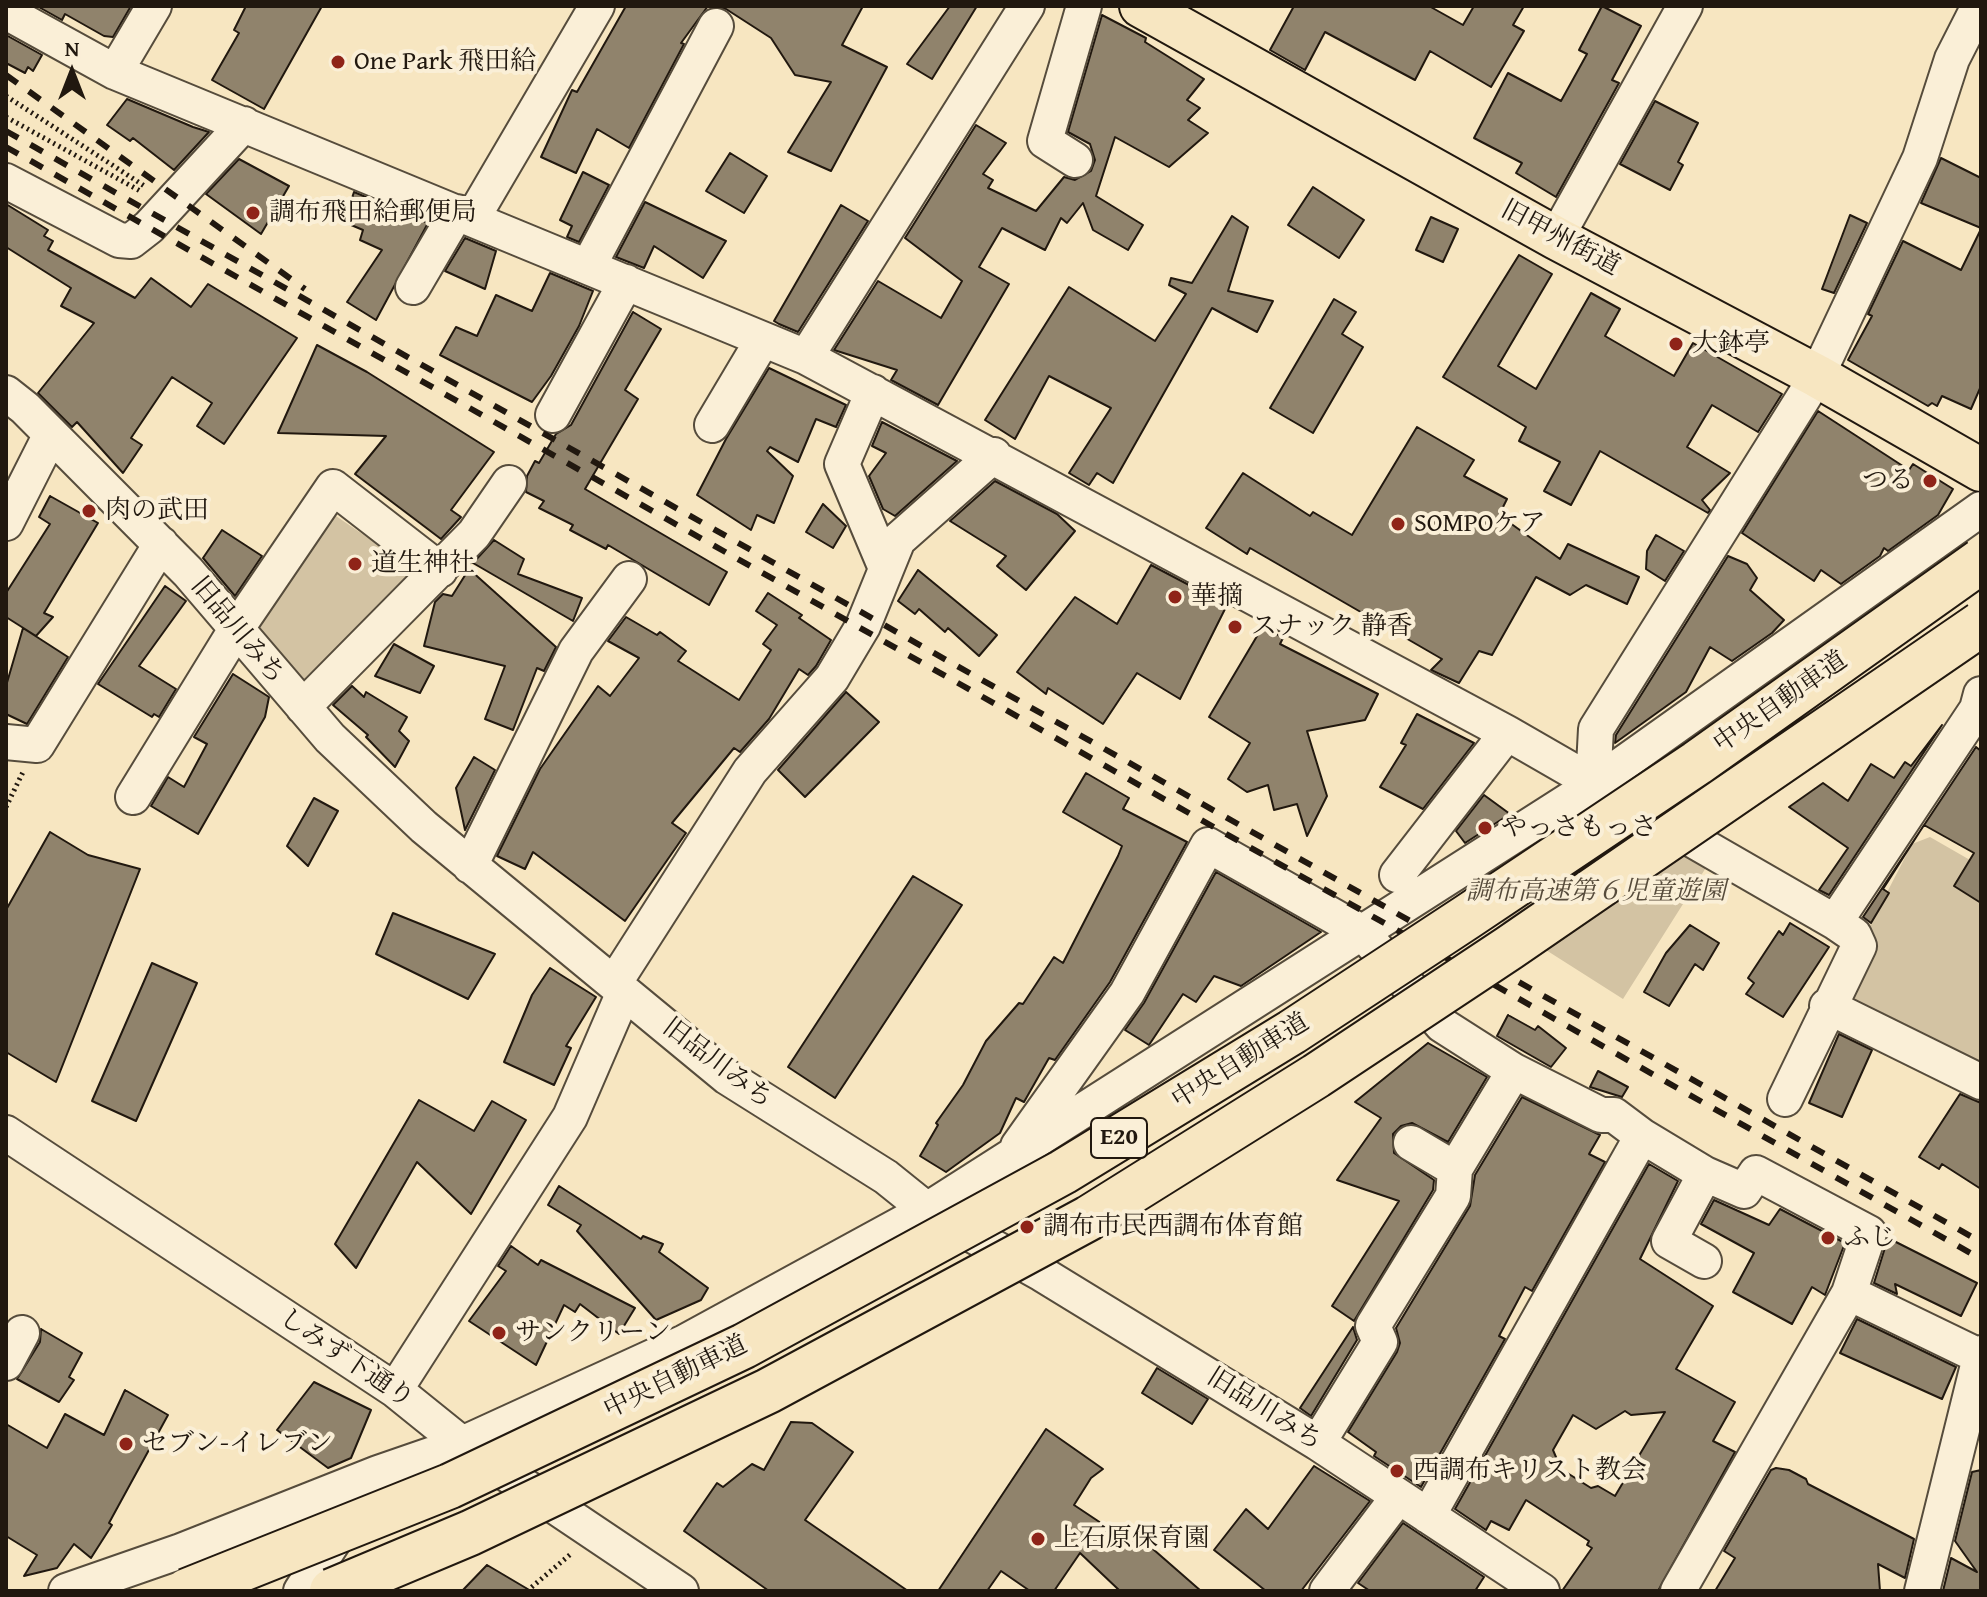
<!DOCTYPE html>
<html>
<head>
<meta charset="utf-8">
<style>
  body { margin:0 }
  #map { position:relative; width:1987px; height:1597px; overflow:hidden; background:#f7e6c1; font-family:"Gentium Book Plus",serif }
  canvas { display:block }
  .frame { position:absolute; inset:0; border:8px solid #21180f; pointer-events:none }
  .north { position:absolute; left:32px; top:32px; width:80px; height:80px; -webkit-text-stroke:6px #faefd7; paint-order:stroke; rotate:0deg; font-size:22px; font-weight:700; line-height:32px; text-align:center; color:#21180f }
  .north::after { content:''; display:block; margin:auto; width:28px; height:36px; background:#21180f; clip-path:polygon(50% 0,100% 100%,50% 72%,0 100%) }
</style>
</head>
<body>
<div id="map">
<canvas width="1987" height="1597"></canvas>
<div class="frame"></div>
<div class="north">N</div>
</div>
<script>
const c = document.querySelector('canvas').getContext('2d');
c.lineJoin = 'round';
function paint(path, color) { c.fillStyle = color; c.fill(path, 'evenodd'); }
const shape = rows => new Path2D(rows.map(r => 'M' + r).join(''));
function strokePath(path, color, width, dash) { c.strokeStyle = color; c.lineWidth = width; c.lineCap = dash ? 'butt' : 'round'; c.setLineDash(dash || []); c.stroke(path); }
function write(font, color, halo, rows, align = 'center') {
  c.font = font + ' "Gentium Book Plus","Noto Serif JP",serif'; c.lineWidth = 8; c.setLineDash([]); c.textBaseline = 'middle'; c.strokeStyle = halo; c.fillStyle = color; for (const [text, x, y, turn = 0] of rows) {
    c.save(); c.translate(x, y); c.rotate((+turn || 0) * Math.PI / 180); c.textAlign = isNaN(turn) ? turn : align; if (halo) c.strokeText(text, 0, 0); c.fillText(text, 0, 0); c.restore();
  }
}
const green = shape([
  [333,514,421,574,298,686,247,626],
  [1589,803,1707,866,1623,999,1461,896],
  [1930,837,1970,860,1954,886,1981,903,1981,1068,1835,993,1912,844]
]);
const building = shape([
  [37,6,131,6,113,37,104,36,65,14,62,20,37,6],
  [246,6,322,6,264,109,212,80,239,33,234,30,246,6],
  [626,6,708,6,681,43,684,44,629,148,597,129,576,173,541,157,572,90,577,92,626,6],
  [715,6,863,6,842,45,887,67,831,171,788,152,831,82,795,75,771,38,726,9,715,6],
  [950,6,977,6,932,79,907,64,950,6],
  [1294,6,1429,6,1463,25,1474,6,1524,6,1513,25,1524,31,1491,87,1430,51,1415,80,1325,32,1305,70,1270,50,1294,6],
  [1602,6,1641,26,1612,80,1619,83,1556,197,1516,173,1522,163,1474,138,1508,73,1561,101,1587,54,1579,50,1602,6],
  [1102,15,1146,38,1145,42,1204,79,1187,100,1200,108,1188,120,1208,133,1169,167,1115,137,1096,196,1143,225,1128,250,1093,230,1083,203,1067,223,1061,218,1045,250,1002,228,979,267,1009,284,938,405,891,380,897,370,834,350,878,281,941,318,962,281,905,238,976,125,1006,143,983,174,993,180,988,188,1036,211,1064,177,1075,180,1091,171,1095,160,1090,144,1068,132,1102,15],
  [6,35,42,55,33,71,28,67,25,73,6,63,6,35],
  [127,99,193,127,209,132,174,170,133,138,130,141,107,125,127,99],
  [1655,101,1698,123,1678,162,1683,165,1670,190,1620,164,1655,101],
  [730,153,767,176,744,213,706,191,730,153],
  [1941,158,1981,178,1981,228,1921,203,1941,158],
  [239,159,289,186,261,234,206,194,239,159],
  [583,172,609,185,579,242,567,237,572,226,560,220,583,172],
  [1313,187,1364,220,1339,258,1288,225,1313,187],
  [354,192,428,223,376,320,347,302,382,250,360,240,363,230,344,222,354,192],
  [645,202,726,241,703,278,654,246,644,268,616,257,645,202],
  [6,204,48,230,44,236,53,241,48,250,135,298,151,278,191,307,208,284,297,338,224,444,197,426,212,403,172,377,131,438,142,445,123,473,77,422,72,427,38,393,94,323,61,306,71,288,6,247,6,204],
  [841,205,868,221,798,332,779,324,774,321,841,205],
  [1850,215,1867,223,1834,293,1822,289,1850,215],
  [1232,216,1248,227,1228,291,1273,301,1257,332,1212,308,1113,483,1097,473,1089,485,1069,473,1111,408,1049,376,1015,439,985,420,1069,287,1155,341,1186,294,1169,285,1171,278,1192,283,1232,216],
  [1431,217,1458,229,1443,262,1416,250,1431,217],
  [1981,229,1981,386,1971,409,1942,396,1937,406,1932,403,1928,406,1848,360,1872,316,1868,314,1903,241,1961,270,1981,229],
  [465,238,496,251,485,289,445,271,465,238],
  [1519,255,1552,274,1498,366,1536,389,1591,293,1620,309,1605,336,1674,376,1693,343,1782,394,1758,432,1712,405,1687,447,1730,473,1702,500,1710,510,1708,513,1600,451,1571,505,1544,491,1560,462,1519,441,1526,427,1443,377,1519,255],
  [550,273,593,291,579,326,551,376,532,402,440,355,456,327,477,336,496,295,532,311,550,273],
  [1334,299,1356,312,1342,334,1363,347,1313,433,1270,408,1334,299],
  [633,312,661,329,625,390,638,399,585,489,727,572,709,605,608,545,606,549,570,530,573,525,539,508,544,501,526,492,527,476,535,461,539,463,556,434,571,425,633,312],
  [317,345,367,372,494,452,451,510,461,517,441,539,355,474,386,436,278,433,317,345],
  [769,368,846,405,836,427,816,419,798,462,770,447,767,451,793,476,774,523,757,515,751,530,697,495,726,439,769,368],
  [1818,411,1909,470,1913,464,1953,489,1938,515,1888,551,1884,548,1880,556,1841,584,1821,570,1814,581,1742,533,1818,411],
  [882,422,957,461,895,516,883,509,869,476,886,453,872,446,882,422],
  [1417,427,1474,460,1464,476,1507,499,1499,515,1560,559,1568,544,1639,577,1627,604,1586,585,1570,595,1536,577,1492,655,1479,651,1459,683,1431,670,1442,659,1250,548,1247,554,1206,528,1243,473,1310,516,1313,512,1352,535,1417,427],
  [995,481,1057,514,1075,531,1026,590,997,566,1006,556,950,521,995,481],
  [50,496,98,523,44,613,53,617,36,636,6,617,6,593,50,524,39,517,50,496],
  [823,504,846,526,833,548,806,532,823,504],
  [222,530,262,556,235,596,203,558,222,530],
  [1656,535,1684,551,1665,581,1646,569,1647,551,1656,535],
  [494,540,524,559,518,574,582,598,573,621,473,563,494,540],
  [1728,556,1747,564,1757,578,1750,590,1784,620,1772,633,1732,661,1710,647,1686,692,1615,743,1616,735,1728,556],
  [1151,565,1227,605,1180,699,1137,673,1103,724,1048,688,1046,694,1017,672,1075,597,1117,624,1151,565],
  [469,569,556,647,544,671,537,668,513,730,485,719,505,666,424,646,435,602,443,594,452,596,469,569],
  [918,570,997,635,979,656,948,628,945,632,919,609,915,614,898,601,918,570],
  [165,586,186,601,139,666,176,689,159,717,154,714,152,717,98,684,165,586],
  [768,593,802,615,799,618,831,640,816,666,808,675,799,669,769,719,740,752,734,748,672,823,686,833,625,921,533,852,525,869,497,856,540,769,598,686,610,696,639,658,608,641,626,617,657,635,660,632,686,651,678,661,739,700,771,650,763,644,777,625,756,611,768,593],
  [1263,626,1283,638,1280,644,1378,694,1365,720,1307,731,1327,796,1307,836,1297,804,1274,810,1268,785,1247,792,1228,779,1250,743,1209,717,1263,626],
  [23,628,68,657,27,724,6,714,6,686,23,628],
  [394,644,434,666,420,693,375,676,394,644],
  [233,674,269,697,265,717,198,834,151,806,168,777,184,787,207,744,194,737,233,674],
  [352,686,364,697,366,692,407,717,399,731,409,741,395,767,366,737,368,735,333,705,352,686],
  [846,692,879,722,805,797,778,770,846,692],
  [1417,714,1474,743,1423,809,1380,787,1406,745,1401,743,1417,714],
  [1942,725,1829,895,1819,890,1848,848,1789,807,1823,783,1848,801,1871,764,1894,778,1905,762,1911,766,1942,725],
  [1976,747,1981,751,1981,903,1954,886,1974,853,1924,825,1883,889,1889,893,1871,923,1863,917,1976,747],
  [474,757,495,770,465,830,456,788,474,757],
  [1086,773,1129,798,1123,809,1187,842,1110,982,1055,1060,1049,1058,1024,1102,1016,1098,1000,1133,946,1172,920,1156,938,1125,936,1123,963,1085,986,1041,1019,1003,1023,1004,1054,957,1063,963,1118,856,1122,846,1063,812,1086,773],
  [1484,795,1510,814,1465,843,1456,831,1484,795],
  [314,798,338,811,308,866,287,846,314,798],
  [50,832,88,855,140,869,56,1082,6,1052,6,910,50,832],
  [1216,872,1321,932,1241,986,1214,976,1196,1002,1183,994,1149,1045,1125,1030,1144,1003,1216,872],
  [913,876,962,905,835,1098,788,1067,913,876],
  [393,913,495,954,468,999,376,954,393,913],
  [1790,923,1829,947,1783,1017,1746,994,1754,983,1748,978,1779,931,1783,935,1790,923],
  [1690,925,1719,943,1703,970,1695,964,1669,1006,1644,992,1666,953,1690,925],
  [152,963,197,983,136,1121,92,1101,152,963],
  [550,968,596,997,566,1046,571,1048,554,1085,504,1062,532,995,550,968],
  [1508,1015,1535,1030,1538,1026,1566,1048,1551,1067,1497,1036,1508,1015],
  [1839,1034,1872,1050,1842,1117,1809,1103,1839,1034],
  [1428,1043,1487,1077,1448,1142,1412,1123,1401,1126,1393,1134,1394,1153,1434,1180,1433,1190,1354,1321,1332,1306,1399,1201,1337,1180,1381,1118,1355,1102,1428,1043],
  [1598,1071,1628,1087,1622,1097,1590,1087,1598,1071],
  [1960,1094,1981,1103,1981,1189,1942,1164,1939,1169,1919,1157,1960,1094],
  [1522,1097,1600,1135,1589,1154,1605,1162,1532,1291,1525,1287,1499,1336,1505,1339,1421,1487,1374,1456,1376,1452,1348,1432,1397,1352,1400,1343,1396,1328,1470,1206,1475,1175,1522,1097],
  [419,1100,474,1131,492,1101,526,1120,471,1214,417,1162,356,1268,335,1244,419,1100],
  [1649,1164,1678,1181,1640,1259,1713,1306,1676,1369,1735,1402,1713,1441,1735,1452,1658,1591,1562,1591,1592,1548,1587,1545,1589,1541,1526,1500,1509,1530,1491,1521,1486,1530,1455,1509,1649,1164],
  [1625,1411,1631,1415,1665,1412,1615,1496,1598,1486,1591,1488,1561,1469,1553,1450,1573,1415,1596,1429,1625,1411],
  [559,1186,641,1239,643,1236,663,1244,659,1252,708,1288,701,1300,656,1320,577,1231,581,1225,548,1205,559,1186],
  [1714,1200,1769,1225,1780,1209,1845,1243,1825,1295,1812,1287,1792,1324,1733,1292,1754,1253,1701,1224,1714,1200],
  [1888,1238,1977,1283,1961,1316,1895,1284,1897,1294,1874,1283,1888,1238],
  [511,1246,538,1265,541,1260,635,1308,619,1334,580,1304,575,1312,564,1305,536,1365,469,1321,506,1271,498,1266,511,1246],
  [1857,1319,1956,1367,1942,1399,1840,1353,1857,1319],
  [1353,1327,1357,1340,1311,1416,1300,1408,1353,1327],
  [41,1329,82,1353,69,1377,74,1380,59,1402,17,1379,40,1342,41,1329],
  [1157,1368,1208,1399,1192,1424,1142,1393,1157,1368],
  [314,1382,371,1410,351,1458,328,1468,277,1430,314,1382],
  [125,1390,168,1415,109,1523,112,1525,91,1558,74,1544,57,1568,24,1576,37,1555,6,1536,6,1424,47,1448,65,1414,104,1435,125,1390],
  [791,1422,812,1423,853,1452,805,1520,908,1591,769,1591,684,1531,717,1483,723,1487,752,1464,764,1470,791,1422],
  [1046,1429,1103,1469,1091,1478,1074,1505,1122,1537,1130,1529,1201,1591,1120,1591,1080,1553,1054,1591,1030,1591,1001,1571,987,1591,938,1591,1046,1429],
  [1314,1466,1370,1501,1301,1591,1266,1591,1214,1550,1246,1509,1268,1529,1314,1466],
  [1776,1468,1789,1470,1806,1479,1808,1484,1914,1539,1905,1578,1878,1564,1880,1591,1715,1591,1735,1558,1724,1551,1771,1470,1776,1468],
  [1981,1470,1981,1591,1943,1591,1951,1558,1977,1572,1955,1541,1972,1472,1981,1470],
  [1403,1523,1484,1577,1475,1591,1370,1591,1358,1583,1403,1523],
  [487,1565,531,1591,462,1591,487,1565]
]);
const path = shape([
  [6,96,146,187],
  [6,117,142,192],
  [6,807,23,772],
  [527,1591,572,1553]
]);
const minor = shape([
  [6,12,115,72,806,357,1507,733,1835,922,1854,935,1859,946,1785,1099],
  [115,72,154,6],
  [1075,160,1045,141,1084,6],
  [6,181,119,240,131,241,149,227,244,124],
  [472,219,597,6],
  [1556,238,1685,6],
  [588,267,716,26],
  [413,287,457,212],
  [806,357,1027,6],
  [873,392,842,464,885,566],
  [6,393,25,408,188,572,330,738,424,827,727,1077,886,1177,927,1210,1042,1274,1318,1443,1542,1591],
  [553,415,626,282],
  [712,425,762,341],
  [6,523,51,434],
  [303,707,474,534,509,483],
  [6,742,37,745,161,544],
  [1593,785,1596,729,1817,376,1920,158,1952,59,1979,6],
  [133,797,235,631,333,487,440,570],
  [470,866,576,651,629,579],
  [1397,875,1507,733],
  [1835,922,1977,709,1981,694],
  [615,982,750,771,832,678,863,626,898,540,994,455],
  [1827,1006,1981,1082],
  [6,1133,395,1390,462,1444,681,1591],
  [1411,1143,1455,1169],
  [1018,1146,1127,993,1208,845,1363,933,1442,1025,1514,1071,1601,1115,1614,1115,1642,1136],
  [1704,1261,1669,1241,1705,1174],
  [6,1363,22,1333],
  [395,1390,570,1117,624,992],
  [1318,1443,1380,1342,1373,1326,1453,1196,1455,1169,1514,1071],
  [1428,1516,1642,1136,1705,1174,1744,1191,1756,1173,1869,1233,1849,1293,1981,1357],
  [66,1591,181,1551,378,1473],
  [301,1591,378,1473,462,1444,685,1342,927,1210,1593,785,1981,509],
  [1327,1591,1398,1497],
  [1678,1591,1849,1293],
  [1922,1591,1981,1353]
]);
const major = shape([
  [1141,6,1556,238,1817,376,1981,470]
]);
const rail = shape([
  [6,75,305,289],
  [6,131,1981,1242],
  [6,147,1981,1259]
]);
const highwayBridge = shape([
  [187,1591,450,1486,744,1346,1063,1172,1292,1032,1467,917,1697,763,1981,561],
  [332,1591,470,1533,768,1391,1089,1218,1316,1076,1509,948,1981,624]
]);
const markers = [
  [338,62,8,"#8f2418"],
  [253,213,8,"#8f2418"],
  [1676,344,8,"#8f2418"],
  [1930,481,8,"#8f2418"],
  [89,511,8,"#8f2418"],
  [1398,524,8,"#8f2418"],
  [355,564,8,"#8f2418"],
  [1175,597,8,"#8f2418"],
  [1235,627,8,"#8f2418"],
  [1485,828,8,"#8f2418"],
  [1027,1227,8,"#8f2418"],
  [1828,1238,8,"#8f2418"],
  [499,1333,8,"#8f2418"],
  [126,1444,8,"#8f2418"],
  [1397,1471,8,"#8f2418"],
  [1038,1539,8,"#8f2418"]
];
const shields = [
  [1119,1138,56]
];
const shieldNames = [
  ["E20",1119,1138]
];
const poiNames = [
  ["One Park 飛田給",354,62],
  ["調布飛田給郵便局",269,213],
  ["大鉢亭",1692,344],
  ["つる",1914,481,"right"],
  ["肉の武田",105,511],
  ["SOMPOケア",1414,524],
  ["道生神社",371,564],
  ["華摘",1191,597],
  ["スナック 静香",1251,627],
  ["やっさもっさ",1501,828],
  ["調布市民西調布体育館",1043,1227],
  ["ふじ",1844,1238],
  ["サンクリーン",515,1333],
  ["セブン-イレブン",142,1444],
  ["西調布キリスト教会",1413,1471],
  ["上石原保育園",1054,1539]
];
const streetNames = [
  ["旧甲州街道",1560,239,28],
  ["旧品川みち",237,631,50],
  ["中央自動車道",1781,703,-35],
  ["中央自動車道",1241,1062,-32],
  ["旧品川みち",717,1064,37],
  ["しみず下通り",346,1359,34],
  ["中央自動車道",676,1378,-26],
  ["旧品川みち",1264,1410,32]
];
const parkNames = [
  ["調布高速第６児童遊園",1596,892]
];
paint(green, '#d3c3a3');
paint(building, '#90836c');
strokePath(building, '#21180f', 2);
strokePath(minor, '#564c3c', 38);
strokePath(major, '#21180f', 46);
strokePath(path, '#21180f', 5, [2, 4]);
strokePath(minor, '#faefd7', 34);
strokePath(major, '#f7e6c1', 42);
strokePath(rail, '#21180f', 6, [14, 14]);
strokePath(highwayBridge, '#21180f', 48, []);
strokePath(highwayBridge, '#f7e6c1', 44);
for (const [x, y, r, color] of markers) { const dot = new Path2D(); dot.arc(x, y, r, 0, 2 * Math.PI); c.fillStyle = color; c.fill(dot); strokePath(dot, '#faefd7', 3); }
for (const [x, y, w] of shields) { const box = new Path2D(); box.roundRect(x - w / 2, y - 20, w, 40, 6); c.fillStyle = '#faefd7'; c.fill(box); strokePath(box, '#21180f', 2); }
write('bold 24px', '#21180f', null, shieldNames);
write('26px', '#21180f', '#faefd7', poiNames, 'left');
write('26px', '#21180f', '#faefd7', streetNames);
write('italic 26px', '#564b3b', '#faefd7', parkNames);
</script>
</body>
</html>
